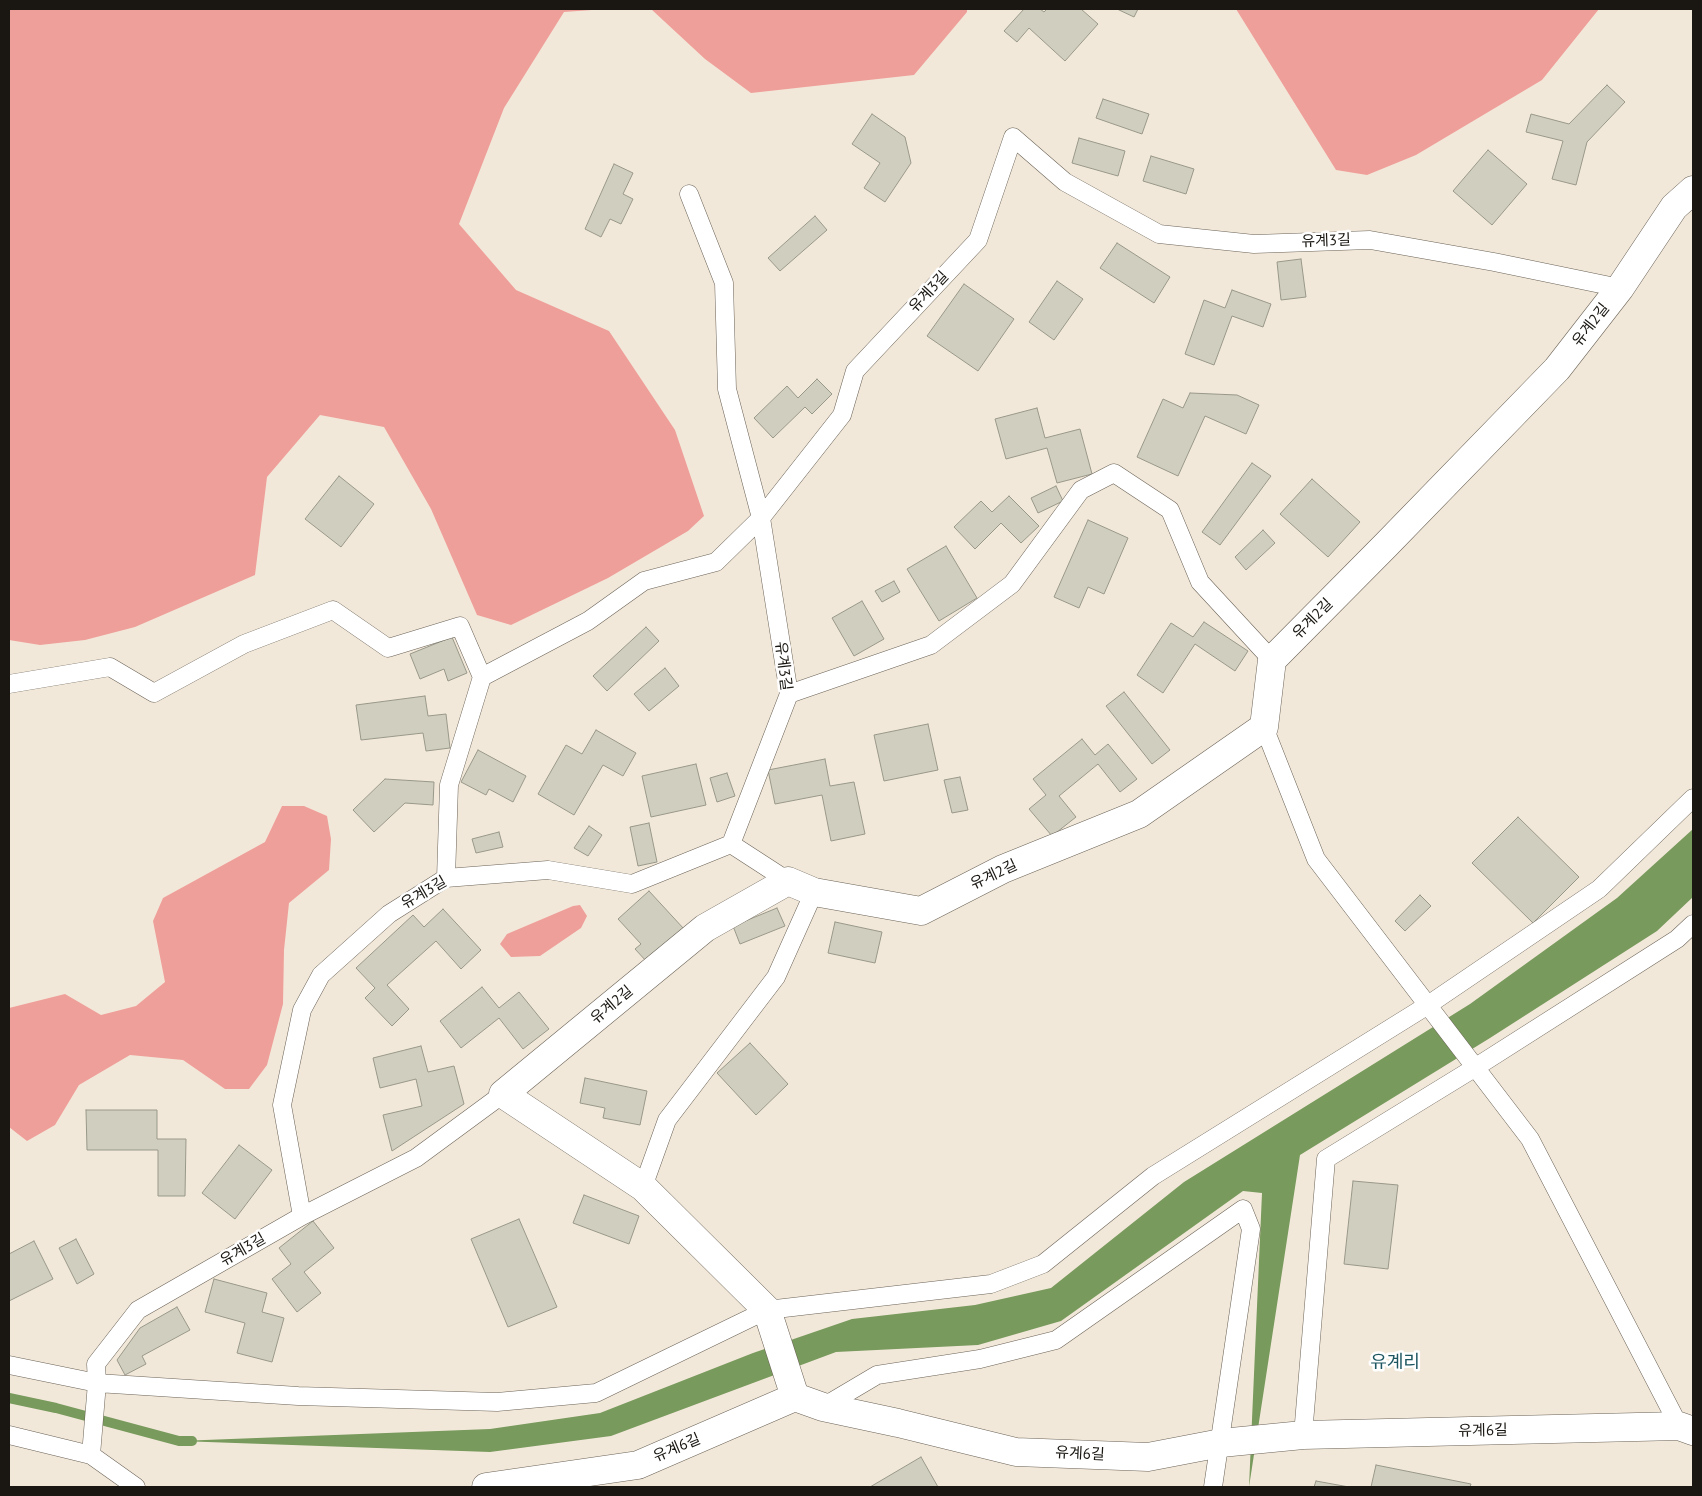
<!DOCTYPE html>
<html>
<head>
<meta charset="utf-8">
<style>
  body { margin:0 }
  #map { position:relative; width:1702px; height:1496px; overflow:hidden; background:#f2e8da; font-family:"PT Sans",sans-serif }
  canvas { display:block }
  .frame { position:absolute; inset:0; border:10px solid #1a1712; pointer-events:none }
</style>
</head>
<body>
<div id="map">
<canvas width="1702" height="1496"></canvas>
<div class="frame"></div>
</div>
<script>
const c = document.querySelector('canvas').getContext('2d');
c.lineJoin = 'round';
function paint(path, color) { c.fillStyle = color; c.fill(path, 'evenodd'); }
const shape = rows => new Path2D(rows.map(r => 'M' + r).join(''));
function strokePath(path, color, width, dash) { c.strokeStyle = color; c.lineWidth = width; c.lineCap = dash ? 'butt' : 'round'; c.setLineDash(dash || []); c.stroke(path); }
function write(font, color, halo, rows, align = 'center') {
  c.font = font + ' "PT Sans","Noto Sans KR",sans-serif'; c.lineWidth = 5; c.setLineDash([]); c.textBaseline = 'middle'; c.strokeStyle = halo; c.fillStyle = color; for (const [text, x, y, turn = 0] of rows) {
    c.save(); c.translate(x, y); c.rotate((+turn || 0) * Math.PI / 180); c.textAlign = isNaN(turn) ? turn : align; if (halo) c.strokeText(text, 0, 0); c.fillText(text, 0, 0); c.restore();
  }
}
const forest = shape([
  [9,9,606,9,564,12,504,108,459,224,516,290,609,331,675,430,704,516,688,531,608,578,511,625,477,615,431,509,384,427,320,415,267,477,255,575,135,627,85,640,40,645,9,640],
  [651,9,967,9,967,12,914,75,751,93,705,59],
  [1236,9,1599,9,1542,80,1416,155,1367,175,1336,170],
  [282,806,304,806,327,816,331,839,329,870,289,903,284,950,283,1004,267,1065,249,1089,225,1089,183,1060,130,1055,79,1085,55,1125,27,1141,9,1127,9,1008,65,994,101,1015,136,1006,165,982,153,921,163,898,265,842],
  [580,905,587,916,581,928,540,956,511,957,500,944,507,934,573,906]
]);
const water = shape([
  [1693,829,1693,897,1657,931,1490,1038,1300,1155,1249,1487,1262,1193,1243,1191,1061,1321,978,1345,836,1352,611,1436,490,1452,179,1441,490,1429,600,1413,753,1353,852,1319,975,1305,1051,1288,1184,1182,1470,1004,1617,898]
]);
const stream = shape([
  [9,1398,56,1408,179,1441,192,1441]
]);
const building = shape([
  [1024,9,1040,9,1044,12,1047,9,1081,9,1098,24,1065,61,1029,28,1017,42,1004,31,1024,9],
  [1117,9,1138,9,1134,17,1117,9],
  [1607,85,1625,102,1587,142,1576,185,1552,179,1563,141,1526,132,1531,114,1569,124,1607,85],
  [1103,99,1149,114,1142,134,1096,118,1103,99],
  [872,114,905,137,911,163,885,202,864,188,880,163,852,144,872,114],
  [1079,138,1125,151,1118,176,1072,163,1079,138],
  [1488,150,1527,184,1492,225,1453,191,1488,150],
  [1151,156,1194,169,1186,194,1143,181,1151,156],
  [614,164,633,173,623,194,633,199,621,224,610,219,601,237,585,229,614,164],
  [815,216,827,230,780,271,768,258,815,216],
  [1117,243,1170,277,1154,303,1100,268,1117,243],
  [1301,259,1306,297,1281,300,1277,262,1301,259],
  [1057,281,1083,299,1054,340,1029,322,1057,281],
  [964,284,1014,319,978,371,927,336,964,284],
  [1232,290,1271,304,1263,327,1232,316,1214,365,1185,354,1204,300,1225,308,1232,290],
  [817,379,832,394,812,414,805,407,773,438,754,418,787,386,798,398,817,379],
  [1190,393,1237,395,1259,405,1246,434,1205,416,1178,476,1137,457,1163,399,1183,408,1190,393],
  [1037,408,1045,438,1080,429,1092,474,1057,483,1047,448,1006,459,995,419,1037,408],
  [1252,463,1271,476,1220,545,1202,532,1252,463],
  [339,476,374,504,341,547,305,519,339,476],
  [1312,479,1360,522,1328,557,1280,514,1312,479],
  [1056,486,1063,501,1038,513,1031,498,1056,486],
  [1009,496,1039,526,1021,543,1001,523,975,549,954,527,981,501,992,512,1009,496],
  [1088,520,1128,538,1104,594,1088,587,1079,608,1054,597,1088,520],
  [1263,530,1275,543,1246,570,1235,557,1263,530],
  [946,546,977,598,939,621,907,569,946,546],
  [894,581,900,592,882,602,875,591,894,581],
  [862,601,884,639,854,656,832,618,862,601],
  [1204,622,1248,651,1235,671,1195,644,1163,693,1137,675,1171,623,1193,637,1204,622],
  [646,627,659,641,607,691,593,676,646,627],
  [452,637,467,673,448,681,444,669,420,679,410,654,452,637],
  [665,668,679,686,649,711,634,694,665,668],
  [1124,692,1170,750,1152,764,1106,706,1124,692],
  [425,696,428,716,446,714,450,748,426,751,423,733,361,740,356,705,425,696],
  [928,724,938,770,884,781,874,735,928,724],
  [596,730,636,753,623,776,603,765,574,815,538,794,566,745,582,754,596,730],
  [1082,739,1095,755,1108,744,1137,779,1120,792,1098,764,1059,796,1076,817,1052,836,1029,809,1046,795,1033,779,1082,739],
  [478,750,526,776,513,802,489,789,486,795,461,782,478,750],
  [825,759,830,786,854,782,865,834,831,841,822,795,775,804,768,770,825,759],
  [696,764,706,805,651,817,642,776,696,764],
  [727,773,735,796,717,802,710,778,727,773],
  [960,777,968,810,952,813,944,780,960,777],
  [385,779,434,782,433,805,405,803,374,832,353,810,385,779],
  [1518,817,1579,877,1533,923,1472,863,1518,817],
  [649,823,657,862,638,866,630,827,649,823],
  [589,826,602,835,588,856,574,848,589,826],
  [499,832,503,847,476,853,472,839,499,832],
  [649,891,684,929,647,962,635,949,641,944,618,919,649,891],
  [1420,895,1431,906,1405,931,1395,921,1420,895],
  [777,908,785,926,740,944,733,926,777,908],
  [443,909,481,950,461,969,436,941,387,985,409,1009,392,1026,365,998,375,988,356,968,413,915,424,927,443,909],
  [835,922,882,932,875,963,828,953,835,922],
  [482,987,499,1008,519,992,549,1029,523,1049,499,1018,461,1048,440,1021,482,987],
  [750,1043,788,1084,756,1115,717,1073,750,1043],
  [421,1046,428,1072,454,1066,464,1104,392,1151,383,1115,422,1106,416,1079,380,1088,373,1058,421,1046],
  [585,1078,647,1091,640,1125,603,1118,605,1108,580,1103,585,1078],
  [86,1110,157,1110,157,1139,186,1139,185,1196,158,1196,158,1150,87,1150,86,1110],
  [239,1145,272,1170,235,1219,202,1193,239,1145],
  [1353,1181,1398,1185,1388,1269,1344,1264,1353,1181],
  [584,1195,639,1216,629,1244,573,1223,584,1195],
  [519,1219,557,1307,508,1327,471,1239,519,1219],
  [313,1221,334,1248,304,1272,321,1293,297,1312,272,1279,291,1264,279,1248,313,1221],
  [76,1239,94,1274,77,1284,59,1248,76,1239],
  [34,1241,53,1279,9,1301,9,1254,34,1241],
  [214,1279,267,1293,262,1312,284,1318,272,1362,237,1353,245,1323,205,1312,214,1279],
  [177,1307,190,1330,142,1356,146,1364,125,1375,117,1360,140,1328,177,1307],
  [921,1457,938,1487,870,1487,921,1457],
  [1376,1465,1471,1484,1470,1487,1371,1487,1376,1465],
  [1316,1481,1349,1487,1314,1487,1316,1481]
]);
const service = shape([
  [9,684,110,667,154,693,244,644,333,610,388,648,460,626,482,677],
  [789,694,931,645,1012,584,1081,490,1114,473,1170,510,1200,582,1272,660],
  [1264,727,1316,859,1530,1139,1679,1426],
  [731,844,788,881],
  [446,878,449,785,482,677,588,621,644,581,716,562,761,518,727,389,724,283,689,194],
  [643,1187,667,1120,776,977,814,892],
  [302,1216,416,1158,503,1094],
  [9,1365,97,1383,96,1364,138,1310,302,1216,282,1105,302,1010,321,975,389,914,446,878,548,870,632,884,731,844,789,694,761,518,842,415,855,371,978,240,1013,137,1065,182,1159,234,1254,244,1370,240,1494,262,1620,288],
  [823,1407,877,1375,980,1359,1056,1340,1243,1209,1251,1229,1213,1487],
  [9,1435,91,1455,136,1487],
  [1303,1435,1326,1159,1476,1067,1677,939,1693,924],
  [91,1455,97,1383,298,1396,497,1402,596,1393,767,1310,991,1284,1043,1264,1153,1176,1428,1005,1599,889,1693,798]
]);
const minor = shape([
  [795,1397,767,1310,643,1187,503,1094,705,928,788,881,814,892,921,911,1003,869,1139,814,1264,727,1272,660,1386,545,1557,369,1620,288,1674,207,1693,190],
  [486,1487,638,1465,795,1397,823,1407,898,1423,1016,1452,1148,1457,1221,1443,1303,1435,1679,1426,1693,1431]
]);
const streetNames = [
  ["유계3길",1326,241,-2],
  ["유계3길",929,292,-47],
  ["유계2길",1591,325,-52],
  ["유계2길",1313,619,-45],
  ["유계3길",783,666,83],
  ["유계2길",994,875,-25],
  ["유계3길",424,893,-30],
  ["유계2길",612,1005,-40],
  ["유계3길",243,1250,-30],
  ["유계6길",1483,1431,-1],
  ["유계6길",677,1448,-23],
  ["유계6길",1080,1454,3]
];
const quarterNames = [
  ["유계리",1395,1363]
];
paint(forest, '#ef9f99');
paint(water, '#789a5c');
strokePath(stream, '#789a5c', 10);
paint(building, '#d0cfbf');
strokePath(building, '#989889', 1);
strokePath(service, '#6b6357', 19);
strokePath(minor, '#6b6357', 29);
strokePath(service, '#fff', 18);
strokePath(minor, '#fff', 28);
write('15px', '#1a1712', '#fff', streetNames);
write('18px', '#1d5560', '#fff', quarterNames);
</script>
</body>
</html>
